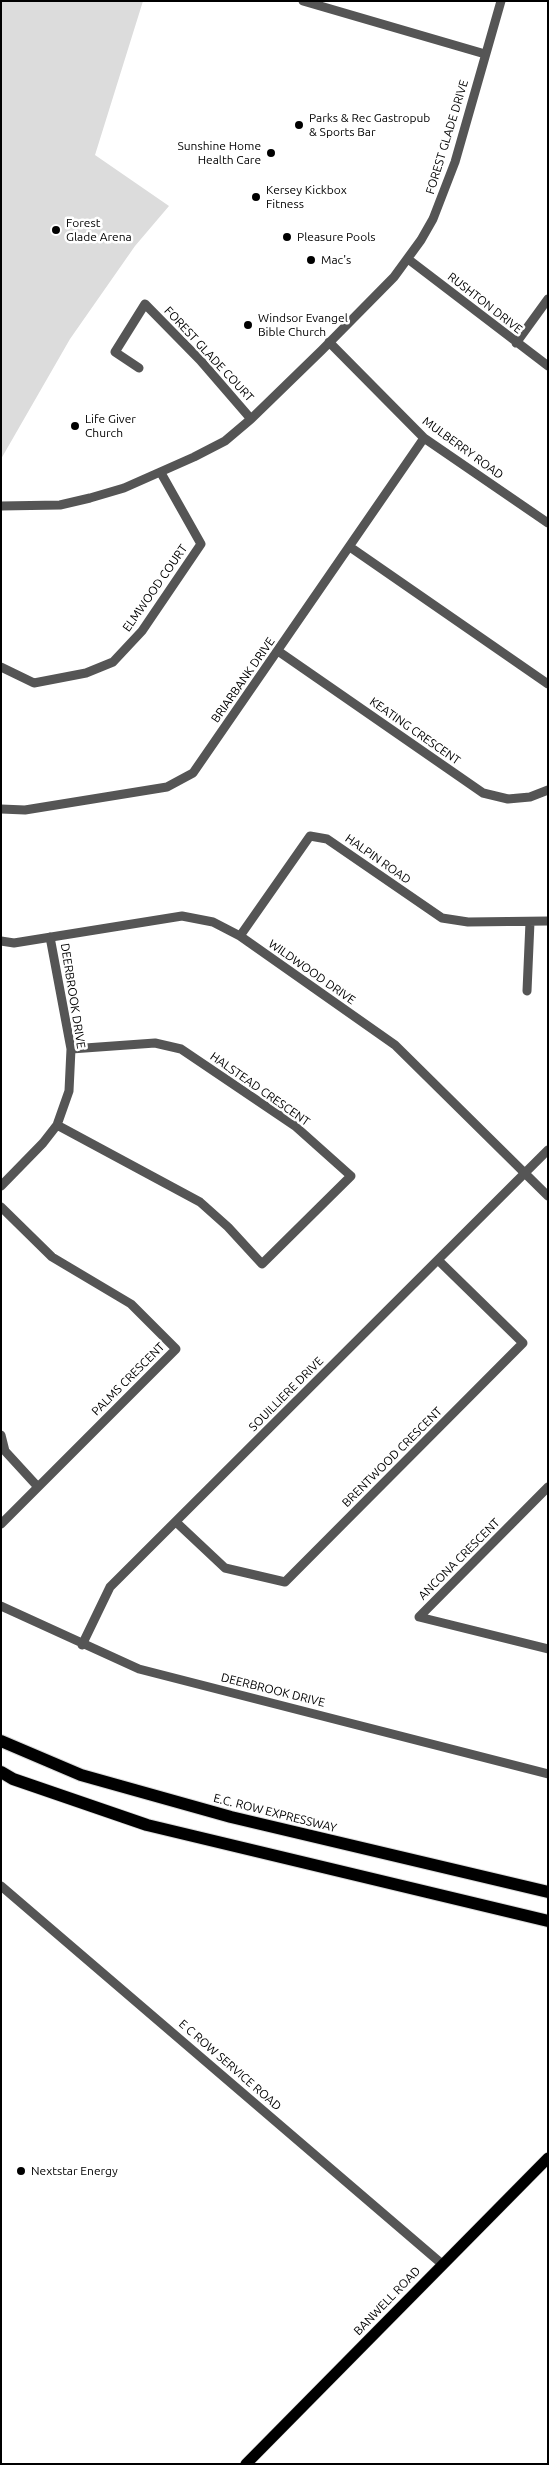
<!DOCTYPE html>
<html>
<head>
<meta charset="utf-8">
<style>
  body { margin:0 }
  #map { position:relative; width:549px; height:2465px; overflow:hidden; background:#fff; font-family:Ubuntu,sans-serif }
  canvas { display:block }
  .frame { position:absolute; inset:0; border:2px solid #000; pointer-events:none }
</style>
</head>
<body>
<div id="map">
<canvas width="549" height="2465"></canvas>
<div class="frame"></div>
</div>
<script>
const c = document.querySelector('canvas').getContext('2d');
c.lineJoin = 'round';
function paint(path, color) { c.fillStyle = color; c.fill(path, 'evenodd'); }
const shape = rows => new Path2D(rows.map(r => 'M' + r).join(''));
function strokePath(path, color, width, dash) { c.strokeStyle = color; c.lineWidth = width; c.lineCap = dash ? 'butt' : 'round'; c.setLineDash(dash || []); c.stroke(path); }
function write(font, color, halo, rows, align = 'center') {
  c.font = font + ' Ubuntu,sans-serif'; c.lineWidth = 5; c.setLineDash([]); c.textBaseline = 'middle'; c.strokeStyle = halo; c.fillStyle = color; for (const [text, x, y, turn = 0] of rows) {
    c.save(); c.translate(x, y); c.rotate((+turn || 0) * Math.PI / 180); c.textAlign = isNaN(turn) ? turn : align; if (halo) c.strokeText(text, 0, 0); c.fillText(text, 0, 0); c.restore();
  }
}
const green = shape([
  [1,1,143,1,95,155,169,206,135,246,70,339,1,459]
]);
const minor = shape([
  [303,1,485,54],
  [408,259,548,366],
  [329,342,424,438,548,523],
  [516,343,548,299],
  [139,368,115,352,145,304,200,360,251,419],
  [1,506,60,505,90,498,124,488,194,457,225,441,251,419,322,350,394,277,421,240,433,219,455,162,501,1],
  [350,547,548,684],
  [278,651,483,793,508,799,530,797,548,790],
  [1,667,34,683,86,673,113,662,142,631,201,544,161,473],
  [1,809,25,810,167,787,193,773,424,438],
  [240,936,310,836,327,839,442,918,468,922,548,921],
  [1,941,14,943,182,916,213,922,240,936,395,1045,548,1196],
  [527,991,530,922],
  [57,1125,200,1202,228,1227,262,1264,351,1176,295,1126,181,1049,155,1043,71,1049],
  [1,1186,43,1143,57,1125,69,1091,71,1049,50,937],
  [1,1207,52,1257,131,1304,176,1349,1,1524],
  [1,1435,5,1451,38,1487],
  [548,1487,419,1617,548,1649],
  [176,1522,225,1568,285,1582,523,1343,438,1260],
  [1,1606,139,1669,548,1774],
  [82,1645,110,1587,548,1150],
  [1,1886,442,2264]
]);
const major = shape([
  [246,2464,548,2158]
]);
const highway = shape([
  [1,1741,81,1775,231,1817,548,1892],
  [1,1772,13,1779,147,1825,548,1921]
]);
const markers = [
  [299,125,5,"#000"],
  [271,153,5,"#000"],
  [256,197,5,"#000"],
  [56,230,5,"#000"],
  [287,237,5,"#000"],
  [311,260,5,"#000"],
  [248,325,5,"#000"],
  [75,426,5,"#000"],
  [21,2171,5,"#000"]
];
const poiNames = [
  ["Parks & Rec Gastropub",309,118],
  ["& Sports Bar",309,132],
  ["Sunshine Home",261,146,"right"],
  ["Health Care",261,160,"right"],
  ["Kersey Kickbox",266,190],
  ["Fitness",266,204],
  ["Forest",66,223],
  ["Glade Arena",66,237],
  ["Pleasure Pools",297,237],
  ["Mac's",321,260],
  ["Windsor Evangel",258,318],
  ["Bible Church",258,332],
  ["Life Giver",85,419],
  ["Church",85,433],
  ["Nextstar Energy",31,2171]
];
const streetNames = [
  ["FOREST GLADE DRIVE",447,137,-73],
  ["RUSHTON DRIVE",485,303,38],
  ["FOREST GLADE COURT",209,354,47],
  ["MULBERRY ROAD",463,448,36],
  ["ELMWOOD COURT",155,588,-55],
  ["BRIARBANK DRIVE",243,680,-55],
  ["KEATING CRESCENT",415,731,35],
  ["HALPIN ROAD",378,859,35],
  ["WILDWOOD DRIVE",312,972,35],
  ["DEERBROOK DRIVE",73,996,81],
  ["HALSTEAD CRESCENT",260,1089,35],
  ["PALMS CRESCENT",128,1379,-45],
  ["SOUILLIERE DRIVE",286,1394,-45],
  ["BRENTWOOD CRESCENT",392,1457,-45],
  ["ANCONA CRESCENT",459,1559,-45],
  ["DEERBROOK DRIVE",273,1690,14],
  ["E.C. ROW EXPRESSWAY",275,1813,14],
  ["E C ROW SERVICE ROAD",230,2065,41],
  ["BANWELL ROAD",387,2301,-46]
];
paint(green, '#dcdcdc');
strokePath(major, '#dbdbdb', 12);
strokePath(highway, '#dbdbdb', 14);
strokePath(minor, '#555', 9);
strokePath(major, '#000', 11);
strokePath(highway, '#000', 12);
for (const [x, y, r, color] of markers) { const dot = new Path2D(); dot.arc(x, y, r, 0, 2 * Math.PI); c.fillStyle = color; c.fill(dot); strokePath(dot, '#fff', 2); }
write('12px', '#000', '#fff', poiNames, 'left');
write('12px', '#000', '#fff', streetNames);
</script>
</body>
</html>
